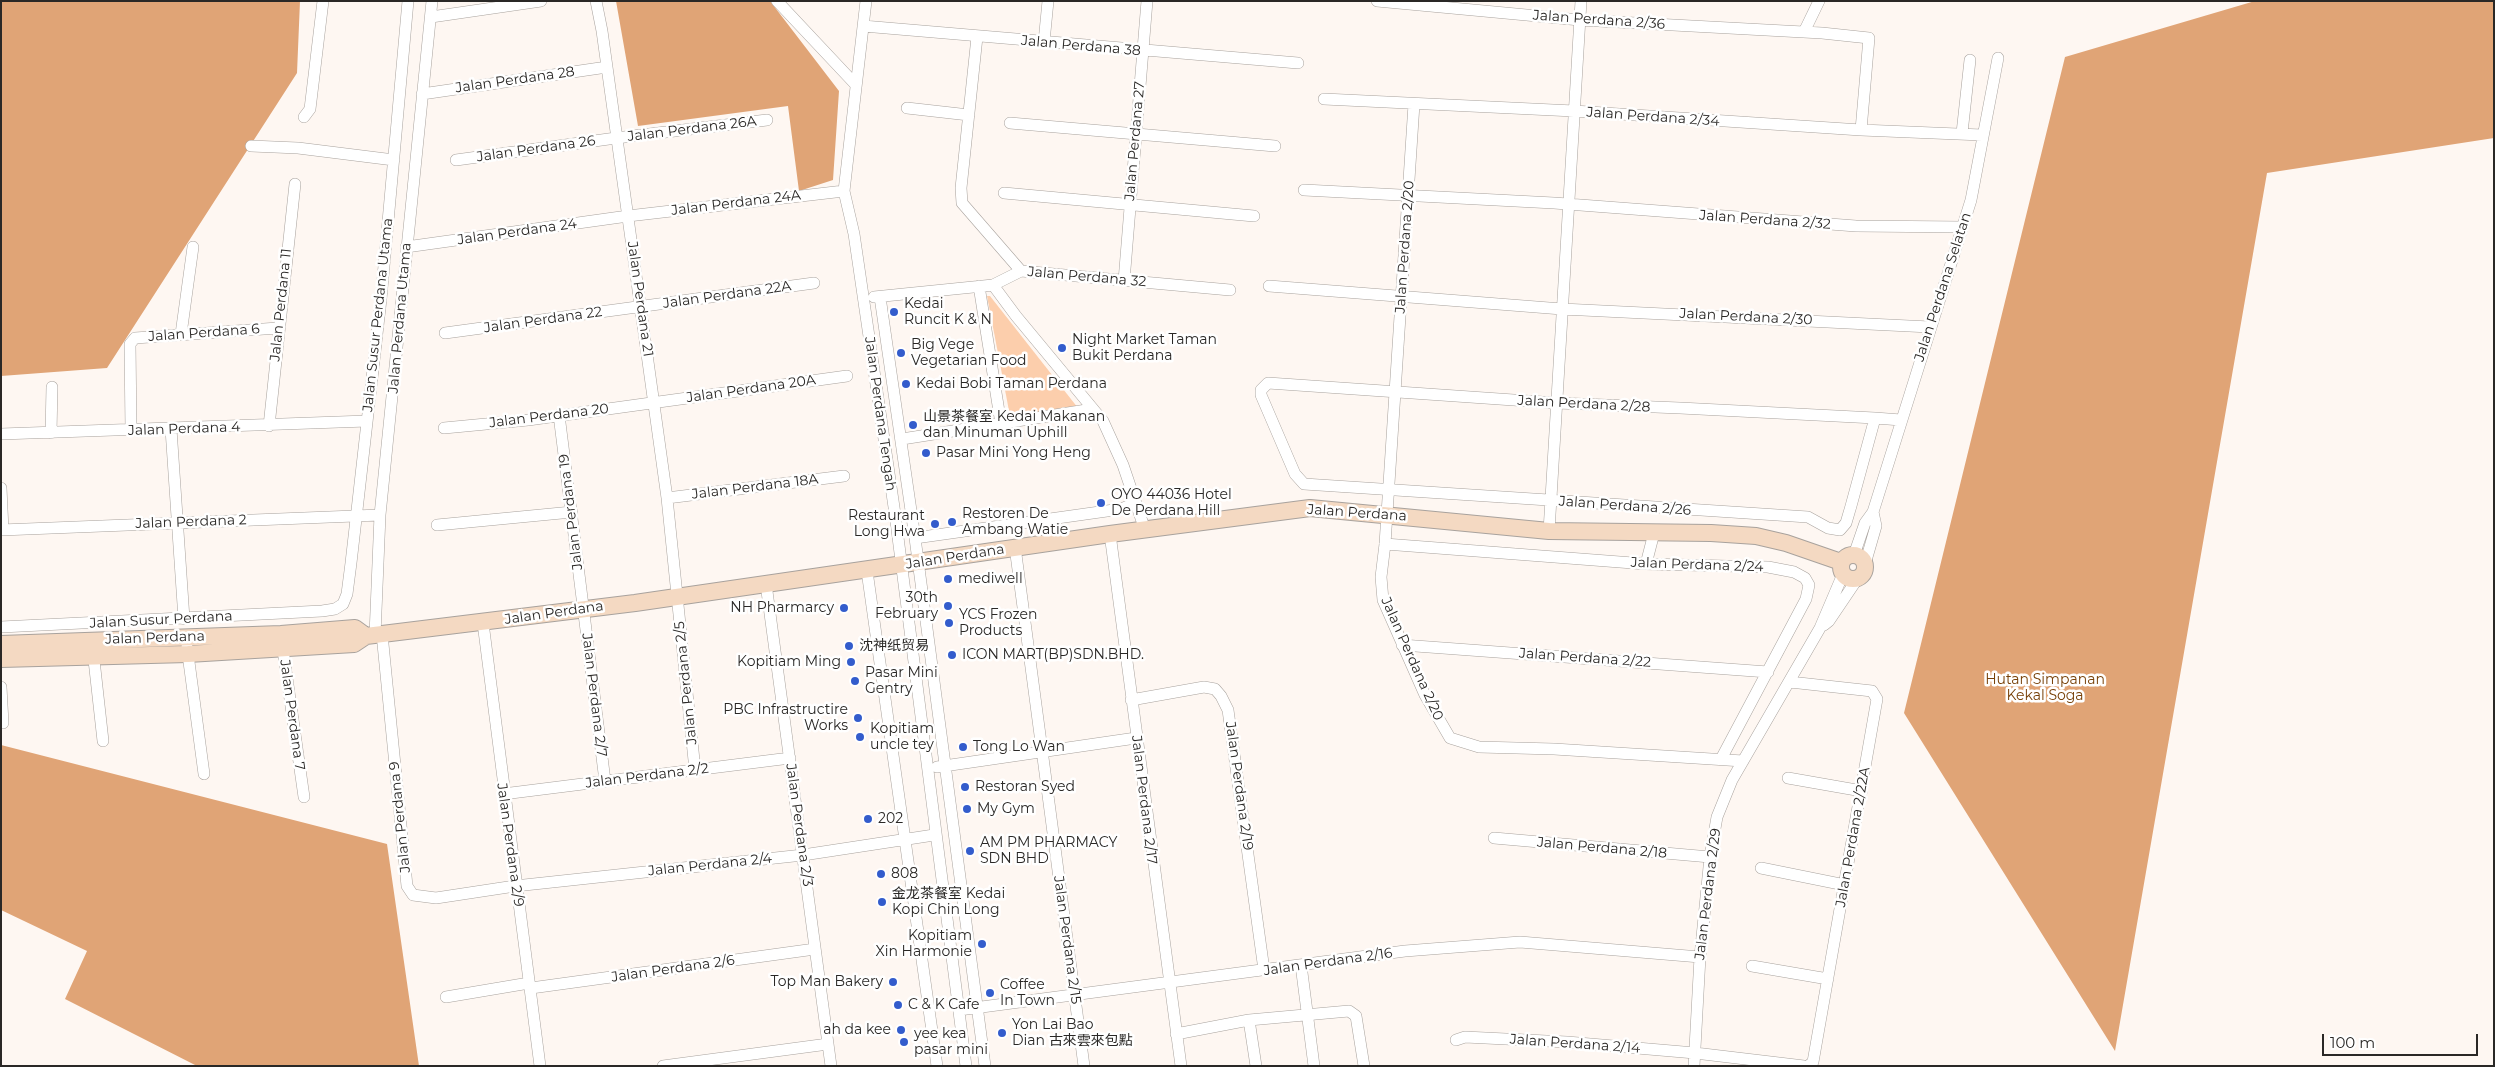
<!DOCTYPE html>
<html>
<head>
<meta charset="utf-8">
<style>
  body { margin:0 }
  #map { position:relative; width:2495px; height:1067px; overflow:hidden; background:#fef7f2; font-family:Montserrat,sans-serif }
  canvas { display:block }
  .frame { position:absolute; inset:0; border:2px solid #2a2826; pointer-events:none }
  .scale { position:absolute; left:2322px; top:1034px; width:156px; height:22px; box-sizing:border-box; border:2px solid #2a2826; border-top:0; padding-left:6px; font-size:15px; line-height:18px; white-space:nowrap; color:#2a2826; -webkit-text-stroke:4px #fff; paint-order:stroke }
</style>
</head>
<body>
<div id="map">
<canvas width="2495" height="1067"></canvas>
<div class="frame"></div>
<div class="scale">100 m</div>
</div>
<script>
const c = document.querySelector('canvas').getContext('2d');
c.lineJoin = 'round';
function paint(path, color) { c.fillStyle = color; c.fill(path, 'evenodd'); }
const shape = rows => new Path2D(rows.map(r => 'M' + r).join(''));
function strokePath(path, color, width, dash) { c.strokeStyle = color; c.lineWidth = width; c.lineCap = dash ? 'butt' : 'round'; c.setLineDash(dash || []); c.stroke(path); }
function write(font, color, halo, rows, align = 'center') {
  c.font = font + ' Montserrat,"Noto Sans SC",sans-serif'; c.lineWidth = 5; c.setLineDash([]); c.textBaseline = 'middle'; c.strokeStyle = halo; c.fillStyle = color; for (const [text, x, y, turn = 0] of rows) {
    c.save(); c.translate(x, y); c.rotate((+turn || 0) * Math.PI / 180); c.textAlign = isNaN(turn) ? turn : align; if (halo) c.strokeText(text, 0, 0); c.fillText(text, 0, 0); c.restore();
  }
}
const green = shape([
  [987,296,990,296,1078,408,1010,416]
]);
const forest = shape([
  [1,1,300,1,297,73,107,368,1,376],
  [616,1,770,1,839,91,833,180,799,191,788,106,638,126],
  [2255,1,2494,1,2494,138,2267,173,2115,1051,1904,713,2065,57],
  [1,745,387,844,419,1066,197,1066,65,999,87,951,1,910]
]);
const street = shape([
  [596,1,602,31,667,498,695,770],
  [777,1,856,85],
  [866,1,844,191,854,234,895,514,966,1066],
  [1377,1,1580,20,1822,33,1869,38,1861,130],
  [431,17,541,1],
  [863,26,1298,63],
  [1804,32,1819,1],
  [977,37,961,188,962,203,1021,271,1230,290],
  [1044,42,1048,1],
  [422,94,607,67],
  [1324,99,1574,111,1861,130,1982,135],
  [1414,104,1385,544,1381,577,1383,600,1425,695,1450,738,1479,747,1554,749,1743,761],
  [907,108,969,115],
  [304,117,310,109,323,1],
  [1010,123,1275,146],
  [1962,133,1970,60],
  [251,146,298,148,394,160],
  [456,160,616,138,767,120],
  [1304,190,1554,203,1856,226,1962,227],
  [1004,193,1254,216],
  [406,247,628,216,844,191],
  [1124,281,1147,1],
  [993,285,1016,316,1103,421,1123,465,1145,530],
  [979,286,1001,424],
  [1269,286,1562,309,1930,327],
  [874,297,993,285,1021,271],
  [880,297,915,538,1121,509,1135,503],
  [445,333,814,283],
  [181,334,193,247],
  [559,415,605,781],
  [1875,418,1851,506,1846,523,1840,530,1828,528,1808,517,1304,484,1295,474,1261,395,1261,390,1268,383,1557,403,1680,408,1875,418,1901,420],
  [269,426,295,184],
  [444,428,528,420,847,376],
  [171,429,184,619],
  [131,430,130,344,135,338,278,328],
  [51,433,52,387],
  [1,434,367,421],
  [902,439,1093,409],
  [1,488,3,530],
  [667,498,844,476],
  [437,525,572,512],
  [1,530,380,515],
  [1549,531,1581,1],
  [1110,534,1181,1066],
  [915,538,985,1066],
  [1385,544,1646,564,1768,567,1794,572,1805,578,1809,585,1806,599,1721,759],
  [1015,547,1084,1066],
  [1854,555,1865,523,1873,512,1971,200,1998,58],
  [1646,564,1654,533],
  [1865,564,1876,526,1873,512],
  [867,571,937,1066],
  [766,584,831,1066],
  [483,623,540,1066],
  [1824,625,1829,621,1858,578],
  [1,627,322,611,335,609,343,604,347,594,351,563,381,299,408,1],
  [382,634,407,886,413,895,436,898,515,886,803,855,934,835],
  [375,635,380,515,432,1],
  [282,643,304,797],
  [1402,645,1768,672],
  [187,647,204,774],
  [93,651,103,741],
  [1790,682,1872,691,1877,699,1813,1062,1808,1066],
  [1,687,3,723],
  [1131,700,1204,687,1215,689,1221,696,1228,710,1264,970],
  [937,767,1136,738],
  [1788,778,1862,791],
  [503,794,790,758],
  [1494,838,1710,857],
  [1761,868,1845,885],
  [1301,965,1314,1066],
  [1752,966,1828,979],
  [531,988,815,949],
  [446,997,529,983],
  [959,1010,1405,951,1520,942,1700,957],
  [1249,1020,1256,1066],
  [1176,1034,1249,1020,1349,1011,1356,1016,1364,1066],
  [1456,1040,1465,1037,1567,1042,1695,1053,1804,1066],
  [663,1066,828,1044],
  [1694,1066,1700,957,1710,857,1717,817,1732,780,1820,628,1843,574]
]);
const secondary = shape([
  '1841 567a12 12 0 1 1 24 0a12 12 0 1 1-24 0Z',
  [1,644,281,634,355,628,366,636],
  [1,659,188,654,354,644,366,636,635,603,1110,534,1310,508,1549,531,1711,533,1756,536,1786,543,1841,562]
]);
const markers = [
  [894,312,5,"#335ccc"],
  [1062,348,5,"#335ccc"],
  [901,353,5,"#335ccc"],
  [906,384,5,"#335ccc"],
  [913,425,5,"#335ccc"],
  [926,453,5,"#335ccc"],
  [1101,503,5,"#335ccc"],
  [952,522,5,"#335ccc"],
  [935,524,5,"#335ccc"],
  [948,579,5,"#335ccc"],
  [948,606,5,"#335ccc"],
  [844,608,5,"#335ccc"],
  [949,623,5,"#335ccc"],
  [849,646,5,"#335ccc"],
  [952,655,5,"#335ccc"],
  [851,662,5,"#335ccc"],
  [855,681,5,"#335ccc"],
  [858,718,5,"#335ccc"],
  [860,737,5,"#335ccc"],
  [963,747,5,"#335ccc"],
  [965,787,5,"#335ccc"],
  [967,809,5,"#335ccc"],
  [868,819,5,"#335ccc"],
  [970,851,5,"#335ccc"],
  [881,874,5,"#335ccc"],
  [882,902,5,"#335ccc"],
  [982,944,5,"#335ccc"],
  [893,982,5,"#335ccc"],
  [990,993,5,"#335ccc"],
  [898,1005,5,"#335ccc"],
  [901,1030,5,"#335ccc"],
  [1002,1033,5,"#335ccc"],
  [904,1042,5,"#335ccc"]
];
const streetNames = [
  ["Jalan Perdana 2/36",1599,20,4],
  ["Jalan Perdana 38",1081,46,5],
  ["Jalan Perdana 28",515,80,-8],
  ["Jalan Perdana 2/34",1653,117,4],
  ["Jalan Perdana 26A",692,129,-7],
  ["Jalan Perdana 27",1135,141,-85],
  ["Jalan Perdana 26",536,149,-8],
  ["Jalan Perdana 24A",736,203,-7],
  ["Jalan Perdana 2/32",1765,220,4],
  ["Jalan Perdana 24",517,232,-8],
  ["Jalan Perdana 2/20",1405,247,-86],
  ["Jalan Perdana 32",1087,277,5],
  ["Jalan Perdana Selatan",1943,287,-72],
  ["Jalan Perdana 22A",727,295,-8],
  ["Jalan Perdana 21",640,299,82],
  ["Jalan Perdana 11",281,305,-84],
  ["Jalan Susur Perdana Utama",378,315,-84],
  ["Jalan Perdana 2/30",1746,317,3],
  ["Jalan Perdana Utama",400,318,-85],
  ["Jalan Perdana 22",543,320,-8],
  ["Jalan Perdana 6",204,333,-4],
  ["Jalan Perdana 20A",751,389,-8],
  ["Jalan Perdana 2/28",1584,404,3],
  ["Jalan Perdana Tengah",880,414,82],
  ["Jalan Perdana 20",549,416,-7],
  ["Jalan Perdana 4",184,429,-2],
  ["Jalan Perdana 18A",755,487,-7],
  ["Jalan Perdana 2/26",1625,506,4],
  ["Jalan Perdana 19",571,512,-97],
  ["Jalan Perdana",1357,513,4],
  ["Jalan Perdana 2",191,522,-2],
  ["Jalan Perdana",955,557,-9],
  ["Jalan Perdana 2/24",1697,565,2],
  ["Jalan Perdana",554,613,-8],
  ["Jalan Susur Perdana",161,620,-3],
  ["Jalan Perdana",155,638,-2],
  ["Jalan Perdana 2/22",1585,658,4],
  ["Jalan Perdana 2/20",1412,659,66],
  ["Jalan Perdana 2/5",686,683,-96],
  ["Jalan Perdana 2/7",594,695,83],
  ["Jalan Perdana 7",292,715,82],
  ["Jalan Perdana 2/2",647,776,-7],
  ["Jalan Perdana 2/19",1239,786,82],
  ["Jalan Perdana 2/17",1144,800,83],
  ["Jalan Perdana 9",400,817,-96],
  ["Jalan Perdana 2/3",799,825,82],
  ["Jalan Perdana 2/22A",1853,837,-80],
  ["Jalan Perdana 2/9",510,845,82],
  ["Jalan Perdana 2/18",1602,848,5],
  ["Jalan Perdana 2/4",710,865,-6],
  ["Jalan Perdana 2/29",1708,894,-83],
  ["Jalan Perdana 2/15",1067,940,82],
  ["Jalan Perdana 2/16",1328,962,-8],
  ["Jalan Perdana 2/6",673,969,-8],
  ["Jalan Perdana 2/14",1575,1044,4]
];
const poiNames = [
  ["Kedai",904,304],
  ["Runcit K & N",904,320],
  ["Night Market Taman",1072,340],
  ["Bukit Perdana",1072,356],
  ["Big Vege",911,345],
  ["Vegetarian Food",911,361],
  ["Kedai Bobi Taman Perdana",916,384],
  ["山景茶餐室 Kedai Makanan",923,417],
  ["dan Minuman Uphill",923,433],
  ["Pasar Mini Yong Heng",936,453],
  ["OYO 44036 Hotel",1111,495],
  ["De Perdana Hill",1111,511],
  ["Restoren De",962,514],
  ["Ambang Watie",962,530],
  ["Restaurant",925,516,"right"],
  ["Long Hwa",925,532,"right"],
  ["mediwell",958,579],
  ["30th",938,598,"right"],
  ["February",938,614,"right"],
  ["NH Pharmarcy",834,608,"right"],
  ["YCS Frozen",959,615],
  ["Products",959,631],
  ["沈神纸贸易",859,646],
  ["ICON MART(BP)SDN.BHD.",962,655],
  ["Kopitiam Ming",841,662,"right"],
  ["Pasar Mini",865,673],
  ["Gentry",865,689],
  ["PBC Infrastructire",848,710,"right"],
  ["Works",848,726,"right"],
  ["Kopitiam",870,729],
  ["uncle tey",870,745],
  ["Tong Lo Wan",973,747],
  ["Restoran Syed",975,787],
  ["My Gym",977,809],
  ["202",878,819],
  ["AM PM PHARMACY",980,843],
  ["SDN BHD",980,859],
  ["808",891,874],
  ["金龙茶餐室 Kedai",892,894],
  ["Kopi Chin Long",892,910],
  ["Kopitiam",972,936,"right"],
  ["Xin Harmonie",972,952,"right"],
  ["Top Man Bakery",883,982,"right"],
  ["Coffee",1000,985],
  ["In Town",1000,1001],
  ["C & K Cafe",908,1005],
  ["Yon Lai Bao",1012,1025],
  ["Dian 古來雲來包點",1012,1041],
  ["ah da kee",891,1030,"right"],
  ["yee kea",914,1034],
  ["pasar mini",914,1050]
];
const parkNames = [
  ["Hutan Simpanan",2045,680],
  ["Kekal Soga",2045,696]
];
paint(green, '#fcceac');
paint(forest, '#e0a476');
strokePath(street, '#a8a29d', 12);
strokePath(secondary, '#a8a29d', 18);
strokePath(street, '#fff', 11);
strokePath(secondary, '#f4d9c2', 16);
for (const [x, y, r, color] of markers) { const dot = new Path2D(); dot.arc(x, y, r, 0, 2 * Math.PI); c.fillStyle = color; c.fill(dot); strokePath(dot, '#fff', 2); }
write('14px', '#2a2826', '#fff', streetNames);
write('14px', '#2a2826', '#fff', poiNames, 'left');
write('14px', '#774007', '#fff', parkNames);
</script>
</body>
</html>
